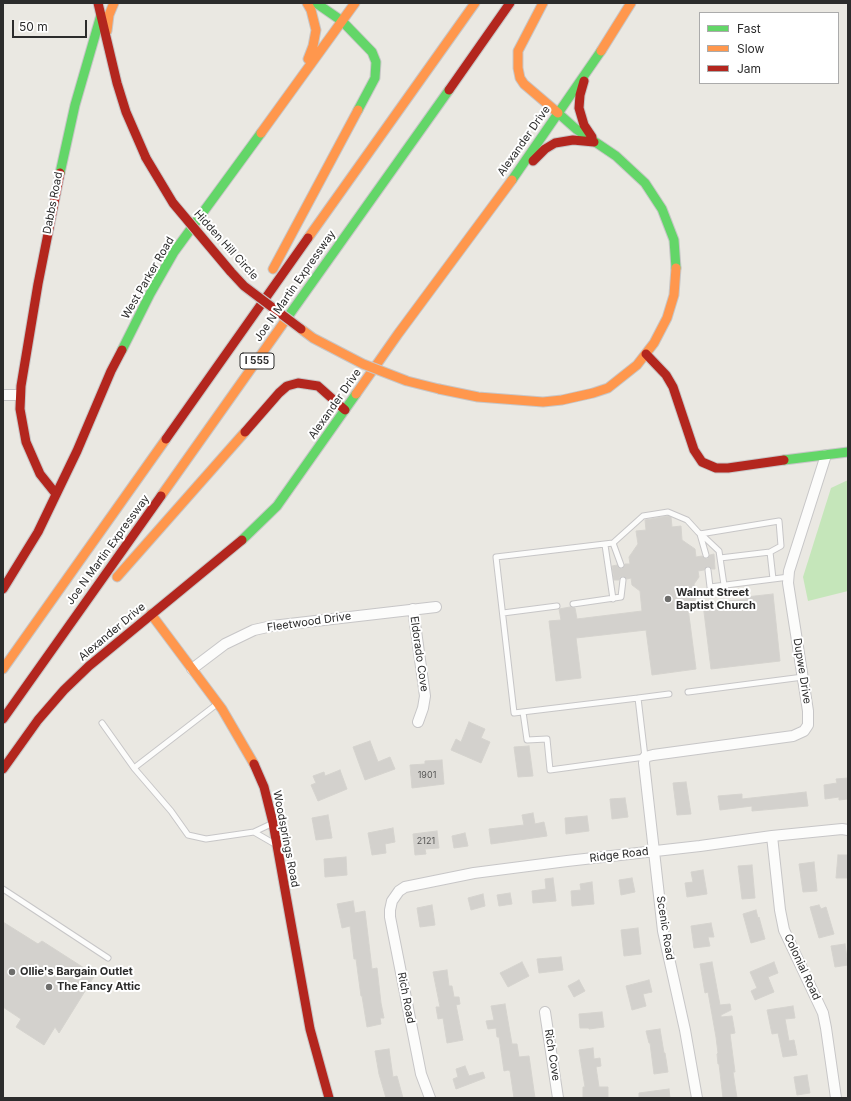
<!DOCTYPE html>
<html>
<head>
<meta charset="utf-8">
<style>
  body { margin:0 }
  #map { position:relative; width:851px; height:1101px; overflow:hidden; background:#eae8e2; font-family:Inter,sans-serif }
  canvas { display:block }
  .frame { position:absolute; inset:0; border:4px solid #2c2c2c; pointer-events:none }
  .legend { position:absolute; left:699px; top:12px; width:140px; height:72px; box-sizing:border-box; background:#fff; border:1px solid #ababab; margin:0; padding:5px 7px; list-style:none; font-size:12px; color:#2c2c2c }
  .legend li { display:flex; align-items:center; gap:8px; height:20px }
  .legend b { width:20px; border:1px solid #ababab }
  .scale { position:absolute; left:12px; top:20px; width:75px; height:18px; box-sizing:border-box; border:2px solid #2c2c2c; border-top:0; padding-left:5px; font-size:12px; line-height:14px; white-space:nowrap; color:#2c2c2c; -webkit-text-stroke:3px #fff; paint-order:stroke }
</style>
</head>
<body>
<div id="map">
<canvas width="851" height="1101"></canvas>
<div class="frame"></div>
<ul class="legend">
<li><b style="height:5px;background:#63d668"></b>Fast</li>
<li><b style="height:5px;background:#ff974d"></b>Slow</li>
<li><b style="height:5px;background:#b3261e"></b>Jam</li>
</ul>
<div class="scale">50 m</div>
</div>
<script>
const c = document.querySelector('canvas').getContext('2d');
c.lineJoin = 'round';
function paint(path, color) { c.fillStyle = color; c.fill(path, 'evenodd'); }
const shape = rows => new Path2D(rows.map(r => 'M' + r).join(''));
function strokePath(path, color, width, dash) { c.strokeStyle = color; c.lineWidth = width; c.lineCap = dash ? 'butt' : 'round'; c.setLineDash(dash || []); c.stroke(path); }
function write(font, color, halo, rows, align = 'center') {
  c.font = font + ' Inter,sans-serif'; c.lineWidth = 4; c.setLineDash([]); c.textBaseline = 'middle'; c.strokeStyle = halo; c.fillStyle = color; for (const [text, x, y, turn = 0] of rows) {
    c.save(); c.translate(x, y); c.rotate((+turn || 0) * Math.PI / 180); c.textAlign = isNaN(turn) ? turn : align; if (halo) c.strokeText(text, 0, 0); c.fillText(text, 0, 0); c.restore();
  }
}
const green = shape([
  [848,480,848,591,808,601,803,577,831,488]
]);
const building = shape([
  [668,516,671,517,672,527,681,526,682,540,695,549,696,557,702,556,704,558,707,559,710,555,714,554,715,569,712,569,710,567,707,566,704,570,698,571,699,577,694,584,696,607,688,608,696,669,652,675,646,630,576,638,581,678,556,681,549,621,561,620,559,609,570,607,575,608,577,619,642,611,640,591,632,585,631,578,627,579,623,576,620,577,619,580,614,580,612,566,617,565,619,568,622,569,624,567,625,564,630,564,629,557,638,544,636,531,646,530,645,520,668,516],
  [773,594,780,661,711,669,703,604,746,599,746,597,773,594],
  [469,722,485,729,481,738,490,742,481,763,451,750,456,739,461,742,469,722],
  [370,741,378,762,390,757,395,769,365,780,353,747,370,741],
  [529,746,533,776,518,777,514,747,529,746],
  [442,760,444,784,412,788,410,765,425,764,425,761,442,760],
  [340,770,347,789,318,801,311,785,316,783,313,776,324,772,325,776,340,770],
  [848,778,848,799,839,800,839,797,825,799,824,785,837,783,836,779,848,778],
  [686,782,691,814,677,815,673,783,686,782],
  [806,792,808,806,752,811,752,806,720,810,718,796,742,794,742,799,806,792],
  [625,798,628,817,612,819,610,799,625,798],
  [533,813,535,824,544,822,547,836,491,844,489,829,524,825,522,815,533,813],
  [328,815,332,838,316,840,312,818,328,815],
  [587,816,589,831,566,834,565,818,587,816],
  [393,828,395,842,385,844,386,853,372,855,368,833,393,828],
  [437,831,439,848,425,849,426,854,415,855,413,834,437,831],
  [465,833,468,846,454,848,452,836,465,833],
  [838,855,848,855,848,878,836,878,838,855],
  [346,857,347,875,325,877,324,859,346,857],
  [814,862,817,891,803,892,799,864,814,862],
  [752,865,755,898,742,899,738,866,752,865],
  [703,870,707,894,687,897,685,883,693,882,691,872,703,870],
  [553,878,556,901,533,903,532,891,546,889,545,879,553,878],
  [632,878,635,892,621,895,619,880,632,878],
  [592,882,594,904,572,906,571,891,581,890,580,884,592,882],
  [510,893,512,904,499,906,497,895,510,893],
  [483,894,485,906,471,910,468,898,483,894],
  [353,901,355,913,365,911,372,969,377,968,381,1003,384,1018,380,1018,381,1024,367,1027,362,996,361,996,356,959,354,959,350,926,342,928,337,904,353,901],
  [432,905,435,925,420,927,417,908,432,905],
  [819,905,821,909,826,907,834,934,819,938,810,907,819,905],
  [756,910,758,918,759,917,765,939,751,943,743,914,756,910],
  [3,922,38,944,42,941,95,975,59,1033,55,1027,44,1045,16,1027,21,1019,3,1007,3,922],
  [711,923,714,937,708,937,710,946,694,948,691,926,711,923],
  [638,928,641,954,624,956,621,930,638,928],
  [845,944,848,965,835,967,831,946,845,944],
  [561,957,563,970,539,973,537,959,561,957],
  [522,962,529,976,508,987,500,973,522,962],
  [712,962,720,1005,730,1004,731,1010,721,1015,721,1017,732,1016,735,1033,730,1034,735,1072,733,1072,737,1098,723,1098,719,1064,718,1064,717,1054,718,1053,716,1037,708,992,705,993,700,964,712,962],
  [774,962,778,973,768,977,774,992,755,1000,751,991,757,988,750,972,774,962],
  [447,970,449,986,452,986,454,997,459,997,460,1004,456,1005,463,1040,447,1043,443,1018,438,1019,436,1007,440,1007,433,972,447,970],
  [579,980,585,991,574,997,568,986,579,980],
  [649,980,652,992,643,994,646,1006,632,1010,626,986,649,980],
  [505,1004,512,1044,517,1044,519,1057,529,1056,535,1098,514,1098,510,1071,508,1070,504,1071,499,1037,497,1037,496,1028,488,1029,486,1021,494,1020,491,1006,505,1004],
  [793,1006,795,1018,785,1019,789,1041,794,1040,797,1055,783,1057,778,1033,772,1034,767,1010,793,1006],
  [602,1012,604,1027,589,1029,589,1028,580,1028,579,1014,602,1012],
  [660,1029,664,1053,665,1053,668,1072,654,1074,650,1043,649,1043,646,1031,660,1029],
  [593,1048,594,1059,600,1058,601,1066,596,1067,599,1087,608,1087,608,1098,583,1098,583,1087,585,1087,579,1050,593,1048],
  [389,1049,393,1077,397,1076,403,1098,386,1098,379,1074,375,1051,389,1049],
  [465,1066,469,1076,483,1072,485,1078,456,1089,453,1079,458,1077,456,1069,465,1066],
  [807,1075,810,1093,797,1095,794,1077,807,1075],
  [669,1089,670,1098,639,1098,639,1093,669,1089]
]);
const lane = shape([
  [700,534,779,521,781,546,770,552,773,579],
  [701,534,719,551,724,585],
  [613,543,621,565],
  [605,545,613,599],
  [720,558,770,552],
  [708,570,710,587,789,577],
  [573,604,621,597,623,580],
  [503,613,557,606],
  [688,692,803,677],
  [638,698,514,713,496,557,613,543,643,516,668,512,687,520,698,532,700,534,706,555],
  [523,712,527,740,547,739,550,770,645,757,638,698,669,694],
  [102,723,134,768,171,811,188,835,206,839,254,832,273,843],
  [134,768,217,704],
  [254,832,271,824],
  [3,889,108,958]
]);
const street = shape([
  [3,395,20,395],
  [413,609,425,696,423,708,418,722],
  [192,669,225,644,254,630,272,626,436,607],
  [772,836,780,910,784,930,823,1013,826,1028,836,1098],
  [545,1012,558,1098],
  [430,1098,421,1074,390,917,390,910,392,901,399,891,405,887,474,873,567,861,700,846,772,836,842,829,848,830],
  [697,1098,685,1030,663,931,644,763,645,757,653,755,793,736,804,731,808,725,808,711,788,583,789,571,826,455]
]);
const fast = shape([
  [316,3,342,21],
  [342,21,372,52,376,62,375,78,358,110],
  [558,113,576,129,616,156,645,183,662,209,674,240,676,268],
  [60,173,75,105,101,15],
  [512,180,601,51],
  [287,318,449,90],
  [122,350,150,294,174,252,261,133],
  [784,460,848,452],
  [242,540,277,506,356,394]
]);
const slow = shape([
  [307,3,311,10,316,30,313,46,308,59],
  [543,3,518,51,518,68,520,78,524,84,558,113],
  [107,31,109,15,114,3],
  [601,51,631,3],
  [261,133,355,3],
  [308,238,475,3],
  [273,269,358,110],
  [439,389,478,397,543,402,562,400,593,393,608,388,637,365,654,343,667,318,674,295,676,268],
  [356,394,398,334,512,180],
  [161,496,287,318],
  [117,577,245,432],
  [151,614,222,709,254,764],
  [3,669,166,439]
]);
const jam = shape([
  [98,3,117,83,126,112,146,158],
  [584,81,580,95,579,108,584,125,592,137],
  [449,90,510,3],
  [533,161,545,149,555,143,573,140,594,142],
  [646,354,666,375,673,387,694,450,702,462,716,468,728,468,784,460],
  [245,432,279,393,287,386,298,383,318,386,345,410],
  [166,439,308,238],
  [56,494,40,474,26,442,20,409,21,386,38,284,60,173],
  [3,589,38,532,77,451,111,371,122,350],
  [3,719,161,496],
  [254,764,264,787,273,823,310,1029,329,1098],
  [3,769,38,720,64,690,89,666,242,540]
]);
const slowBridge = shape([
  [301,329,313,338,363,364,407,381,439,389]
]);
const jamBridge = shape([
  [146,158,173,203,231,272,244,286,301,329]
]);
const markers = [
  [668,599,4,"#6e6e6c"],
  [12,972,4,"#6e6e6c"],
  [49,987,4,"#6e6e6c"]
];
const numberNames = [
  ["1901",427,775],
  ["2121",426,841]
];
const shields = [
  [257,361,34]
];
const shieldNames = [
  ["I 555",257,361]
];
const streetNames = [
  ["Alexander Drive",524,141,-55],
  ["Dabbs Road",53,203,-79],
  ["Hidden Hill Circle",226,245,48],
  ["West Parker Road",148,278,-60],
  ["Joe N Martin Expressway",295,286,-55],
  ["Alexander Drive",335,404,-55],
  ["Joe N Martin Expressway",108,550,-54],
  ["Fleetwood Drive",309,622,-8],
  ["Alexander Drive",112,632,-40],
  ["Eldorado Cove",419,654,82],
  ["Dupwe Drive",802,671,81],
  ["Woodsprings Road",286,839,79],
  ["Ridge Road",619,855,-7],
  ["Scenic Road",665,928,81],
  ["Colonial Road",802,967,65],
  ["Rich Road",406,998,79],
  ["Rich Cove",552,1055,81]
];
const poiNames = [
  ["Walnut Street",676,593],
  ["Baptist Church",676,606],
  ["Ollie's Bargain Outlet",20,972],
  ["The Fancy Attic",57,987]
];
paint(green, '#c5e6ba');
paint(building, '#d3d1cd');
strokePath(building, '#d5d3ce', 1);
strokePath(lane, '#c7c6c7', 7);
strokePath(street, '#c7c6c7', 12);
strokePath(fast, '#c7c6c7', 11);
strokePath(slow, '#c7c6c7', 11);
strokePath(jam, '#c7c6c7', 11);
strokePath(lane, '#fcfcfb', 5);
strokePath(street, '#fcfcfb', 10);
strokePath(fast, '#63d668', 9);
strokePath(slow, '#ff974d', 9);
strokePath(jam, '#b3261e', 9);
strokePath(slowBridge, '#c7c6c7', 11, []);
strokePath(jamBridge, '#c7c6c7', 11, []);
strokePath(slowBridge, '#ff974d', 9);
strokePath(jamBridge, '#b3261e', 9);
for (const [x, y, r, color] of markers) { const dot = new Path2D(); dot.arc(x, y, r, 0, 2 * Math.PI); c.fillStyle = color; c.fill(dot); strokePath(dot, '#fff', 1.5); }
write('9px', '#565655', null, numberNames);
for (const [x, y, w] of shields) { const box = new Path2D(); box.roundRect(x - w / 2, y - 8, w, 16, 3); c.fillStyle = '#fff'; c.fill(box); strokePath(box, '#2c2c2c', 1); }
write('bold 10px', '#2c2c2c', null, shieldNames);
write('11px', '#2c2c2c', '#fff', streetNames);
write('bold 11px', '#2c2c2c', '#fff', poiNames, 'left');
</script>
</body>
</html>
